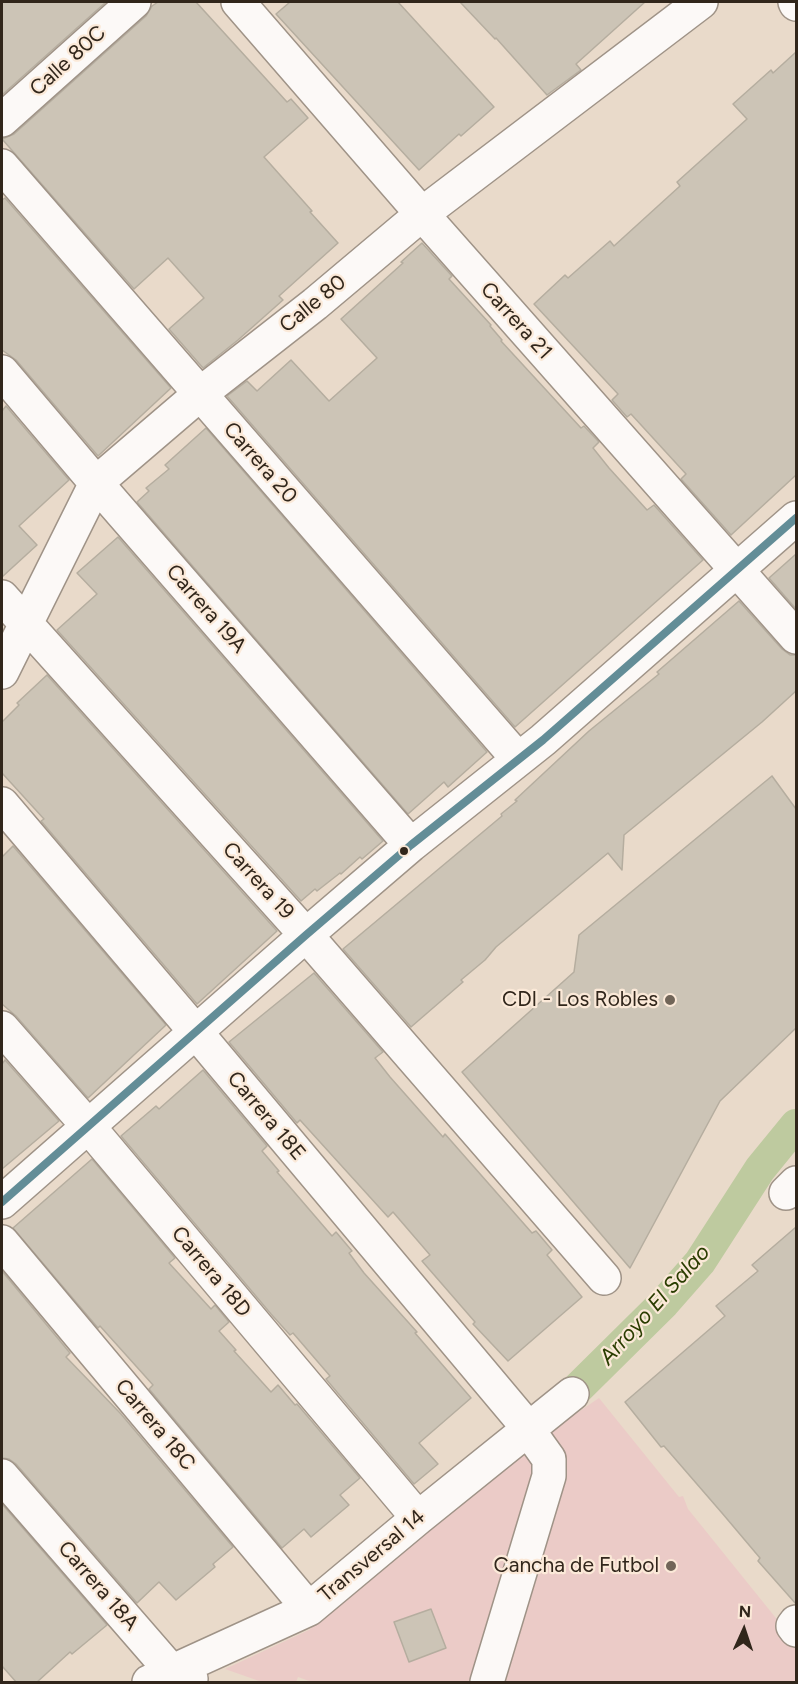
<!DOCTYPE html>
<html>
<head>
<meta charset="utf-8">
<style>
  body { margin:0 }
  #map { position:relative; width:798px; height:1684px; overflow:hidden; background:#e9daca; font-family:Figtree,sans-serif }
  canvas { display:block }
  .frame { position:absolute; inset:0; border:3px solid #31261b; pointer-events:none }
  .north { position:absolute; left:714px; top:1600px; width:60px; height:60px; -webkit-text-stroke:4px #fbe9d8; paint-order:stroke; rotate:3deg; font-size:16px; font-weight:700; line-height:24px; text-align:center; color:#31261b }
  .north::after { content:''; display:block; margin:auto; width:21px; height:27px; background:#31261b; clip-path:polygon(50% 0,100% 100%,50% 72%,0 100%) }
</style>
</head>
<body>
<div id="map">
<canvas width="798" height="1684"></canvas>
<div class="frame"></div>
<div class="north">N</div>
</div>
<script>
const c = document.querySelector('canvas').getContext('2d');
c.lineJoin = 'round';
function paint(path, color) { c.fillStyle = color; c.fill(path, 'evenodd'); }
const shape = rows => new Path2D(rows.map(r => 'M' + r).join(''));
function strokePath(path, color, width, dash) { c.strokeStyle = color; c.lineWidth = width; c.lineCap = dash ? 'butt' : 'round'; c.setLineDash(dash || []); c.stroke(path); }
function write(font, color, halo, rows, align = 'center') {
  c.font = font + ' Figtree,sans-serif'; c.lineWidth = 4.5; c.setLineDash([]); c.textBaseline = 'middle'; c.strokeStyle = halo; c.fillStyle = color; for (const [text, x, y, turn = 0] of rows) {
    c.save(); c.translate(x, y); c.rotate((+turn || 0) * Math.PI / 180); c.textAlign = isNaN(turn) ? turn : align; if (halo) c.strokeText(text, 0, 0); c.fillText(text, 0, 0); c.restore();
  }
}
const green = shape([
  [599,1398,679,1497,683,1496,688,1509,796,1643,796,1682,312,1682,298,1677,296,1682,262,1682,225,1669,309,1630,524,1449]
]);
const canal = shape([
  [572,1394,664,1303,700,1262,760,1169,796,1125]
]);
const building = shape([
  [2,2,106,2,2,95,2,2],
  [158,2,196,2,287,102,291,99,308,118,264,157,312,211,310,212,338,243,279,296,283,300,238,340,203,368,169,329,204,298,168,258,134,289,2,139,14,134,146,16,152,6,158,2],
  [290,2,398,2,494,107,461,136,459,134,419,170,276,14,290,2],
  [460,2,645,2,576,64,581,70,547,95,496,38,495,39,460,2],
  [796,52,796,475,731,535,681,479,686,474,631,414,627,417,612,400,618,394,534,304,565,275,568,278,610,241,614,246,680,186,677,182,747,119,733,104,771,70,773,73,796,52],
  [5,198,171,388,98,456,16,360,2,350,2,200,5,198],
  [422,243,452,276,449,279,491,325,490,326,502,340,501,341,581,428,584,426,599,442,593,448,609,468,647,510,654,505,703,560,515,727,227,396,247,381,257,391,291,360,329,401,377,358,341,319,403,263,401,262,422,243],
  [6,406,69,480,19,526,37,545,2,577,2,411,6,406],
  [206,428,487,752,448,787,444,782,408,814,137,502,149,491,146,488,169,469,165,465,206,428],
  [118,537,383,841,362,859,360,857,341,874,340,873,317,891,315,889,301,901,57,630,97,594,77,573,118,537],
  [796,554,796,609,769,578,796,554],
  [739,601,782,649,790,655,796,655,796,691,762,722,624,835,622,870,608,853,496,947,485,960,461,980,463,982,411,1027,343,949,502,816,501,814,517,801,515,800,589,731,659,674,657,672,739,601],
  [47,675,277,931,197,1004,41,821,44,819,2,773,2,722,19,705,17,703,47,675],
  [772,776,796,809,796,1028,720,1101,630,1268,462,1072,574,972,579,935,772,776],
  [13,846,166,1025,88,1098,16,1016,2,1004,2,857,13,846],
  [314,973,383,1052,375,1058,390,1077,443,1137,445,1134,532,1233,536,1231,552,1250,547,1255,582,1297,508,1361,473,1324,475,1322,422,1261,430,1255,393,1212,388,1217,300,1120,297,1123,229,1042,314,973],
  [5,1060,59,1121,2,1169,2,1064,5,1060],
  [203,1070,267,1146,262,1151,279,1171,277,1172,332,1236,336,1232,352,1251,349,1253,364,1273,417,1332,415,1333,471,1398,419,1443,438,1464,414,1484,326,1379,330,1376,293,1333,290,1335,271,1314,121,1136,156,1106,159,1109,203,1070],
  [92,1159,175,1258,169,1263,211,1309,215,1305,229,1322,219,1331,236,1350,234,1351,271,1392,278,1385,295,1405,297,1404,360,1478,340,1495,349,1505,311,1537,304,1529,282,1548,149,1389,153,1385,100,1326,98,1328,13,1228,92,1159],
  [796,1227,796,1604,758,1561,760,1558,722,1513,664,1446,661,1447,625,1402,725,1316,716,1306,758,1271,752,1265,796,1227],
  [2,1271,70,1353,66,1357,121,1414,233,1547,213,1564,215,1567,176,1600,159,1582,137,1603,16,1464,9,1459,2,1458,2,1271],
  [2,1504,107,1625,72,1654,70,1652,36,1683,17,1683,2,1666,2,1504],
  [431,1609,446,1648,409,1662,394,1622,431,1609]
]);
const street = shape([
  [238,2,422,214,796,637],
  [795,2,796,4],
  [2,120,134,2],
  [2,166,518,759],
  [2,372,96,483,411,845],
  [2,597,306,935,604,1278],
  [2,672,96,483,200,394,315,304,422,214,701,2],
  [2,804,195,1031,519,1417,549,1459,549,1476,487,1682],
  [2,1028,88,1126,418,1518],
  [786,1193,796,1183],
  [2,1202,306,935,411,845,543,740,796,518],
  [2,1242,309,1609],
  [2,1476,173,1673,191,1679],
  [796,1622,793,1626,796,1630],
  [149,1682,309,1609,418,1518,572,1394]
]);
const bus1 = shape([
  [2,1202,306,935,411,845,543,740,796,518]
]);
const markers = [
  [404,851,5,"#31261b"],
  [670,1000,6,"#716558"],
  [671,1566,6,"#716558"]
];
const streetNames = [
  ["Calle 80C",68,61,-42],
  ["Calle 80",313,304,-39],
  ["Carrera 21",516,321,48],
  ["Carrera 20",260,463,49],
  ["Carrera 19A",206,609,49],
  ["Carrera 19",258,881,48],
  ["Carrera 18E",266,1116,50],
  ["Carrera 18D",211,1272,50],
  ["Carrera 18C",155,1425,50],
  ["Transversal 14",372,1556,-40],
  ["Carrera 18A",98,1586,49]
];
const poiNames = [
  ["CDI - Los Robles",658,1000],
  ["Cancha de Futbol",659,1566]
];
const waterNames = [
  ["Arroyo El Salao",655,1305,-48]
];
paint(green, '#ebcbc7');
strokePath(canal, '#beca9f', 32);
paint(building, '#ccc4b6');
strokePath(building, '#b5ad9f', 1.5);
strokePath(street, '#9f9387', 36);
strokePath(street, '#fcf9f7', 33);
strokePath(bus1, '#638d97', 8);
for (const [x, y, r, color] of markers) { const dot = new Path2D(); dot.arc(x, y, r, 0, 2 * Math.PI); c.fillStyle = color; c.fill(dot); strokePath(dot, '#fbe9d8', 2); }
write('21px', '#31261b', '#fbe9d8', streetNames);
write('21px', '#31261b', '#fbe9d8', poiNames, 'right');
write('italic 22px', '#2a3d00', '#fbe9d8', waterNames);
</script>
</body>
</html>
